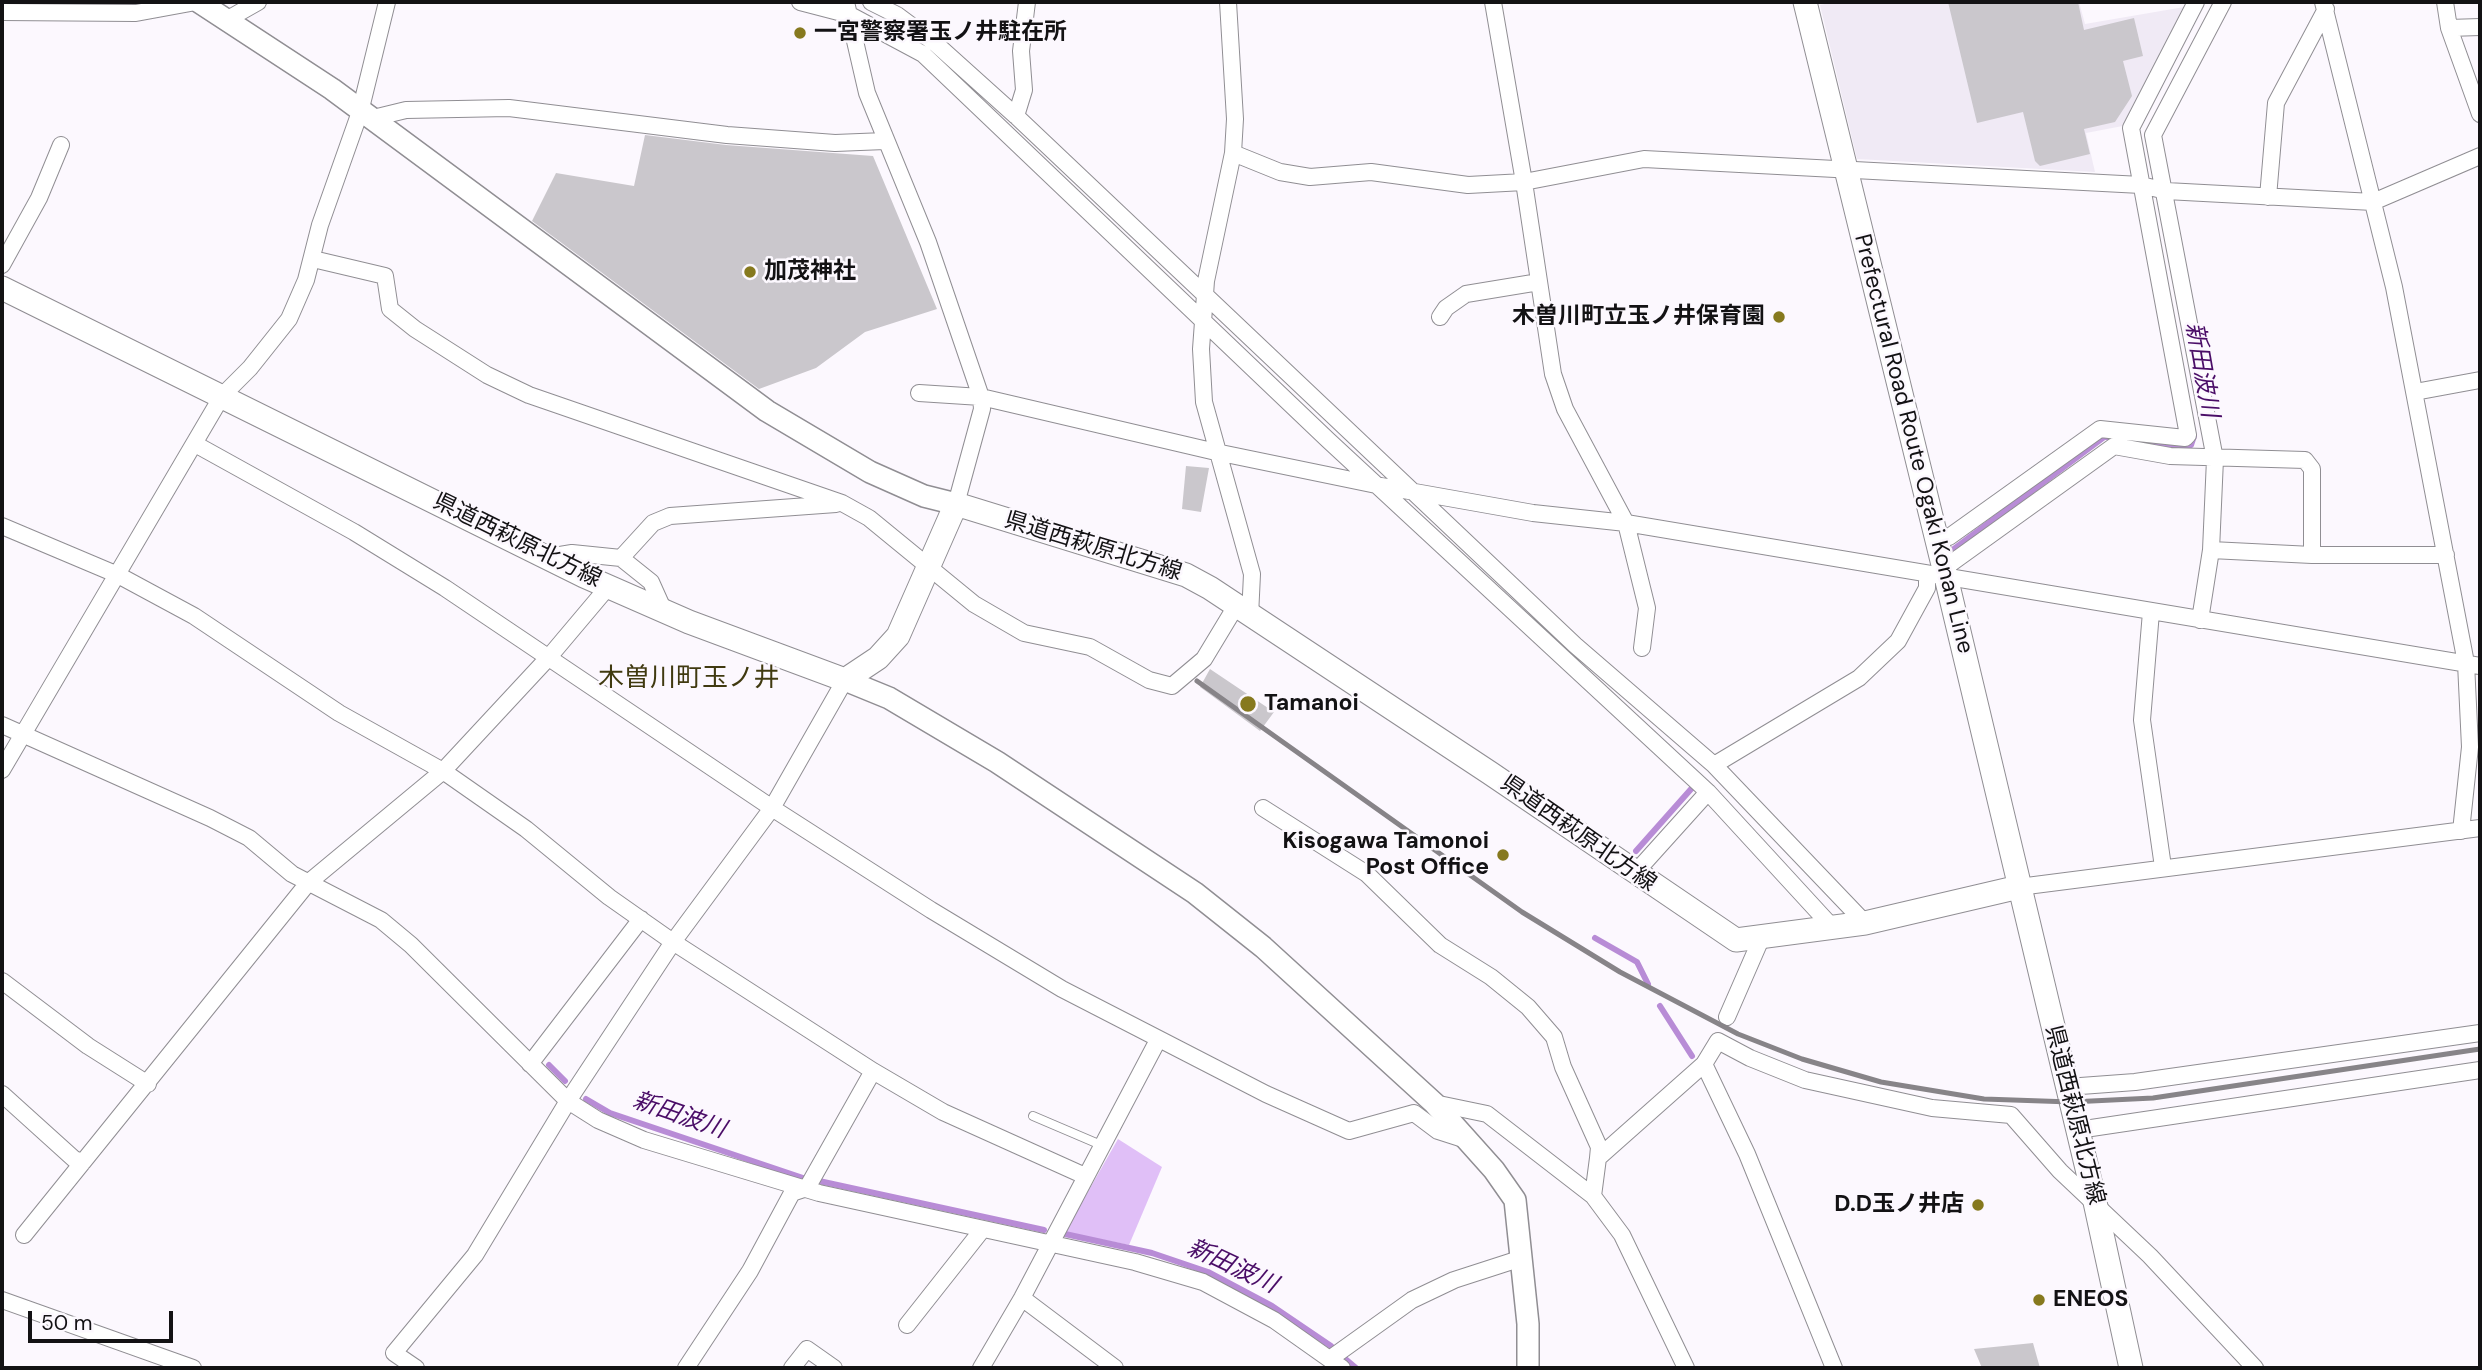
<!DOCTYPE html>
<html>
<head>
<meta charset="utf-8">
<style>
  body { margin:0 }
  #map { position:relative; width:2482px; height:1370px; overflow:hidden; background:#fcf8fe; font-family:"DM Sans",sans-serif }
  canvas { display:block }
  .frame { position:absolute; inset:0; border:4px solid #131214; pointer-events:none }
  .scale { position:absolute; left:28px; top:1311px; width:145px; height:32px; box-sizing:border-box; border:4px solid #131214; border-top:0; padding-left:9px; font-size:21px; line-height:24px; white-space:nowrap; color:#131214; -webkit-text-stroke:5px #fcf8fe; paint-order:stroke }
</style>
</head>
<body>
<div id="map">
<canvas width="2482" height="1370"></canvas>
<div class="frame"></div>
<div class="scale">50 m</div>
</div>
<script>
const c = document.querySelector('canvas').getContext('2d');
c.lineJoin = 'round';
function paint(path, color) { c.fillStyle = color; c.fill(path, 'evenodd'); }
const shape = rows => new Path2D(rows.map(r => 'M' + r).join(''));
function strokePath(path, color, width, dash) { c.strokeStyle = color; c.lineWidth = width; c.lineCap = dash ? 'butt' : 'round'; c.setLineDash(dash || []); c.stroke(path); }
function write(font, color, halo, rows, align = 'center') {
  c.font = font + ' "DM Sans","Noto Sans JP",sans-serif'; c.lineWidth = 5; c.setLineDash([]); c.textBaseline = 'middle'; c.strokeStyle = halo; c.fillStyle = color; for (const [text, x, y, turn = 0] of rows) {
    c.save(); c.translate(x, y); c.rotate((+turn || 0) * Math.PI / 180); c.textAlign = isNaN(turn) ? turn : align; if (halo) c.strokeText(text, 0, 0); c.fillText(text, 0, 0); c.restore();
  }
}
const built = shape([
  [1833,2,2079,2,2085,24,2190,6,2128,125,2086,133,2095,172,1857,159,1820,5]
]);
const green = shape([
  [1118,1139,1162,1167,1129,1245,1065,1232]
]);
const stream = shape([
  [2125,439,2184,447,2191,445,2194,436],
  [1954,549,2104,437,2110,437],
  [1636,851,1692,788],
  [1595,938,1637,962,1648,984],
  [1660,1006,1692,1056],
  [549,1065,565,1081],
  [586,1099,610,1113,803,1178],
  [819,1181,1044,1230],
  [1065,1234,1152,1253,1208,1272,1272,1306,1331,1346],
  [1343,1357,1356,1368]
]);
const building = shape([
  [1948,2,2078,2,2084,30,2134,18,2143,56,2123,61,2132,96,2115,122,2084,129,2090,154,2040,166,2035,161,2023,112,1977,123],
  [645,135,726,145,873,156,937,309,865,332,816,368,759,389,532,221,556,173,634,186],
  [1186,466,1209,468,1201,512,1182,509],
  [1210,669,1274,712,1260,731,1200,687],
  [2033,1343,2040,1368,1982,1368,1974,1349]
]);
const service = shape([
  [1033,1116,1101,1145]
]);
const minor = shape([
  [800,2,850,15,923,54,1328,440,1708,792,1833,928],
  [846,2,867,93,928,242,981,397,982,409,956,504],
  [871,2,897,15,936,44,1016,116,1575,645,1714,765,1865,923],
  [1228,2,1235,119,1233,153,1206,281,1201,349,1204,402,1252,574,1250,616],
  [1493,2,1524,182,1553,374,1565,409,1626,523,1647,608,1642,648],
  [2323,2,2394,287,2466,663,2470,747,2461,831],
  [2445,2,2449,28,2480,114],
  [2,12,136,13,196,2],
  [228,19,258,2],
  [2449,28,2480,27],
  [1016,116,1024,90,1021,51,1027,2],
  [369,119,406,110,509,108,727,135,835,143,885,141],
  [1233,153,1280,172,1310,177,1371,172,1468,185,1524,182,1644,159,2141,185,2166,191,2373,202,2480,156],
  [2268,197,2276,103,2326,9],
  [313,259,385,276,390,309,415,329,487,375,529,395,842,503,869,518,974,604,1024,633,1090,647,1149,680,1172,686,1204,659,1236,606],
  [2,265,39,198,61,145],
  [1440,317,1446,308,1466,294,1539,282],
  [2415,392,2480,380],
  [919,393,981,397,1216,452,1381,486,1533,513,1626,523,2480,666],
  [195,444,354,532,445,588,772,808,931,910,1062,989,1266,1094,1349,1131,1414,1113,1438,1131,1466,1140],
  [2,526,118,575,194,616,339,713,443,771,526,829,609,897,673,942,873,1071,943,1112,1085,1176],
  [1937,540,1949,537,2100,429,2185,438,2188,435,2131,128,2196,2],
  [2211,550,2312,555],
  [548,557,572,553,621,558,651,582,664,611],
  [621,558,653,523,670,516,836,504],
  [1943,569,2114,446,2170,456,2305,460,2312,469,2312,555,2446,555],
  [2151,612,2142,720,2163,867],
  [2200,620,2211,550,2215,459,2153,135,2223,2],
  [2,725,210,818,249,838,292,874,381,920,411,945,568,1101,598,1120,644,1140,819,1193,1135,1262,1203,1282,1274,1320,1342,1368],
  [1714,765,1859,678,1898,641,1927,588,1927,574],
  [2,770,222,396,250,368,289,319,306,280,320,225,360,112,387,2],
  [1263,808,1367,874,1440,945,1491,977,1528,1007,1554,1037,1563,1067,1599,1147,1598,1158],
  [1635,873,1708,792],
  [2019,887,2480,828],
  [2,981,88,1046,148,1084],
  [1727,1017,1761,939],
  [530,1064,641,919],
  [1704,1064,1747,1154,1834,1368],
  [2067,1087,2135,1082,2480,1033],
  [2,1094,74,1159,83,1162],
  [1434,1103,1487,1114,1593,1196,1622,1235,1686,1368],
  [2078,1130,2480,1070],
  [1593,1196,1598,1158,1704,1064,1718,1041,1750,1058,1805,1080,1932,1108,2011,1115,2060,1171,2150,1256,2255,1368],
  [24,1235,308,883,443,771,549,657,608,587],
  [1022,1298,1115,1368],
  [2,1300,193,1368],
  [907,1325,982,1230],
  [1331,1358,1412,1300,1454,1280,1522,1258],
  [416,1368,394,1353,475,1255,568,1101,673,942,772,808,845,680],
  [686,1368,750,1271,792,1193,807,1188,873,1071],
  [792,1368,807,1349,834,1368],
  [981,1368,1022,1298,1158,1040]
]);
const tertiary = shape([
  [199,2,332,89,767,411,870,472,924,496,956,504],
  [845,680,889,698,997,762,1195,893,1263,947,1434,1103,1494,1170,1515,1200,1528,1324,1528,1368]
]);
const secondary = shape([
  [1805,2,1946,577,2095,1202,2131,1368],
  [2,288,584,576,689,622,845,680,878,658,898,636,956,504,1186,575,1210,588,1490,773,1736,940,1865,923,2019,887]
]);
const rail = shape([
  [1197,681,1522,912,1620,972,1738,1034,1802,1059,1881,1082,1984,1099,2071,1102,2153,1098,2480,1049]
]);
const markers = [
  [800,33,7,"#86791e"],
  [750,272,7,"#86791e"],
  [1779,317,7,"#86791e"],
  [1248,704,9,"#86791e"],
  [1503,855,7,"#86791e"],
  [1978,1205,7,"#86791e"],
  [2039,1300,7,"#86791e"]
];
const poiNames = [
  ["一宮警察署玉ノ井駐在所",814,33],
  ["加茂神社",764,272],
  ["木曽川町立玉ノ井保育園",1765,317,"right"],
  ["Tamanoi",1264,704],
  ["Kisogawa Tamonoi",1489,842,"right"],
  ["Post Office",1489,868,"right"],
  ["D.D玉ノ井店",1964,1205,"right"],
  ["ENEOS",2053,1300]
];
const streetNames = [
  ["Prefectural Road Route Ogaki Konan Line",1913,444,76],
  ["県道西萩原北方線",517,541,26],
  ["県道西萩原北方線",1093,547,17],
  ["県道西萩原北方線",1578,834,35],
  ["県道西萩原北方線",2074,1115,76]
];
const waterNames = [
  ["新田波川",2201,370,80],
  ["新田波川",679,1116,19],
  ["新田波川",1232,1267,25]
];
const quarterNames = [
  ["木曽川町玉ノ井",689,679]
];
paint(built, '#f0eaf5');
paint(green, '#e0bff7');
strokePath(stream, '#b88cd6', 6);
paint(building, '#cac7cc');
strokePath(service, '#908e93', 10);
strokePath(minor, '#908e93', 18);
strokePath(tertiary, '#908e93', 24);
strokePath(secondary, '#908e93', 25);
strokePath(service, '#fff', 8);
strokePath(minor, '#fff', 16);
strokePath(tertiary, '#fff', 21);
strokePath(secondary, '#fff', 23);
strokePath(rail, '#878488', 5);
for (const [x, y, r, color] of markers) { const dot = new Path2D(); dot.arc(x, y, r, 0, 2 * Math.PI); c.fillStyle = color; c.fill(dot); strokePath(dot, '#fcf8fe', 2.5); }
write('bold 23px', '#131214', '#fcf8fe', poiNames, 'left');
write('23px', '#131214', '#fcf8fe', streetNames);
write('italic 24px', '#4a0d67', '#fcf8fe', waterNames);
write('26px', '#403a10', '#fcf8fe', quarterNames);
</script>
</body>
</html>
